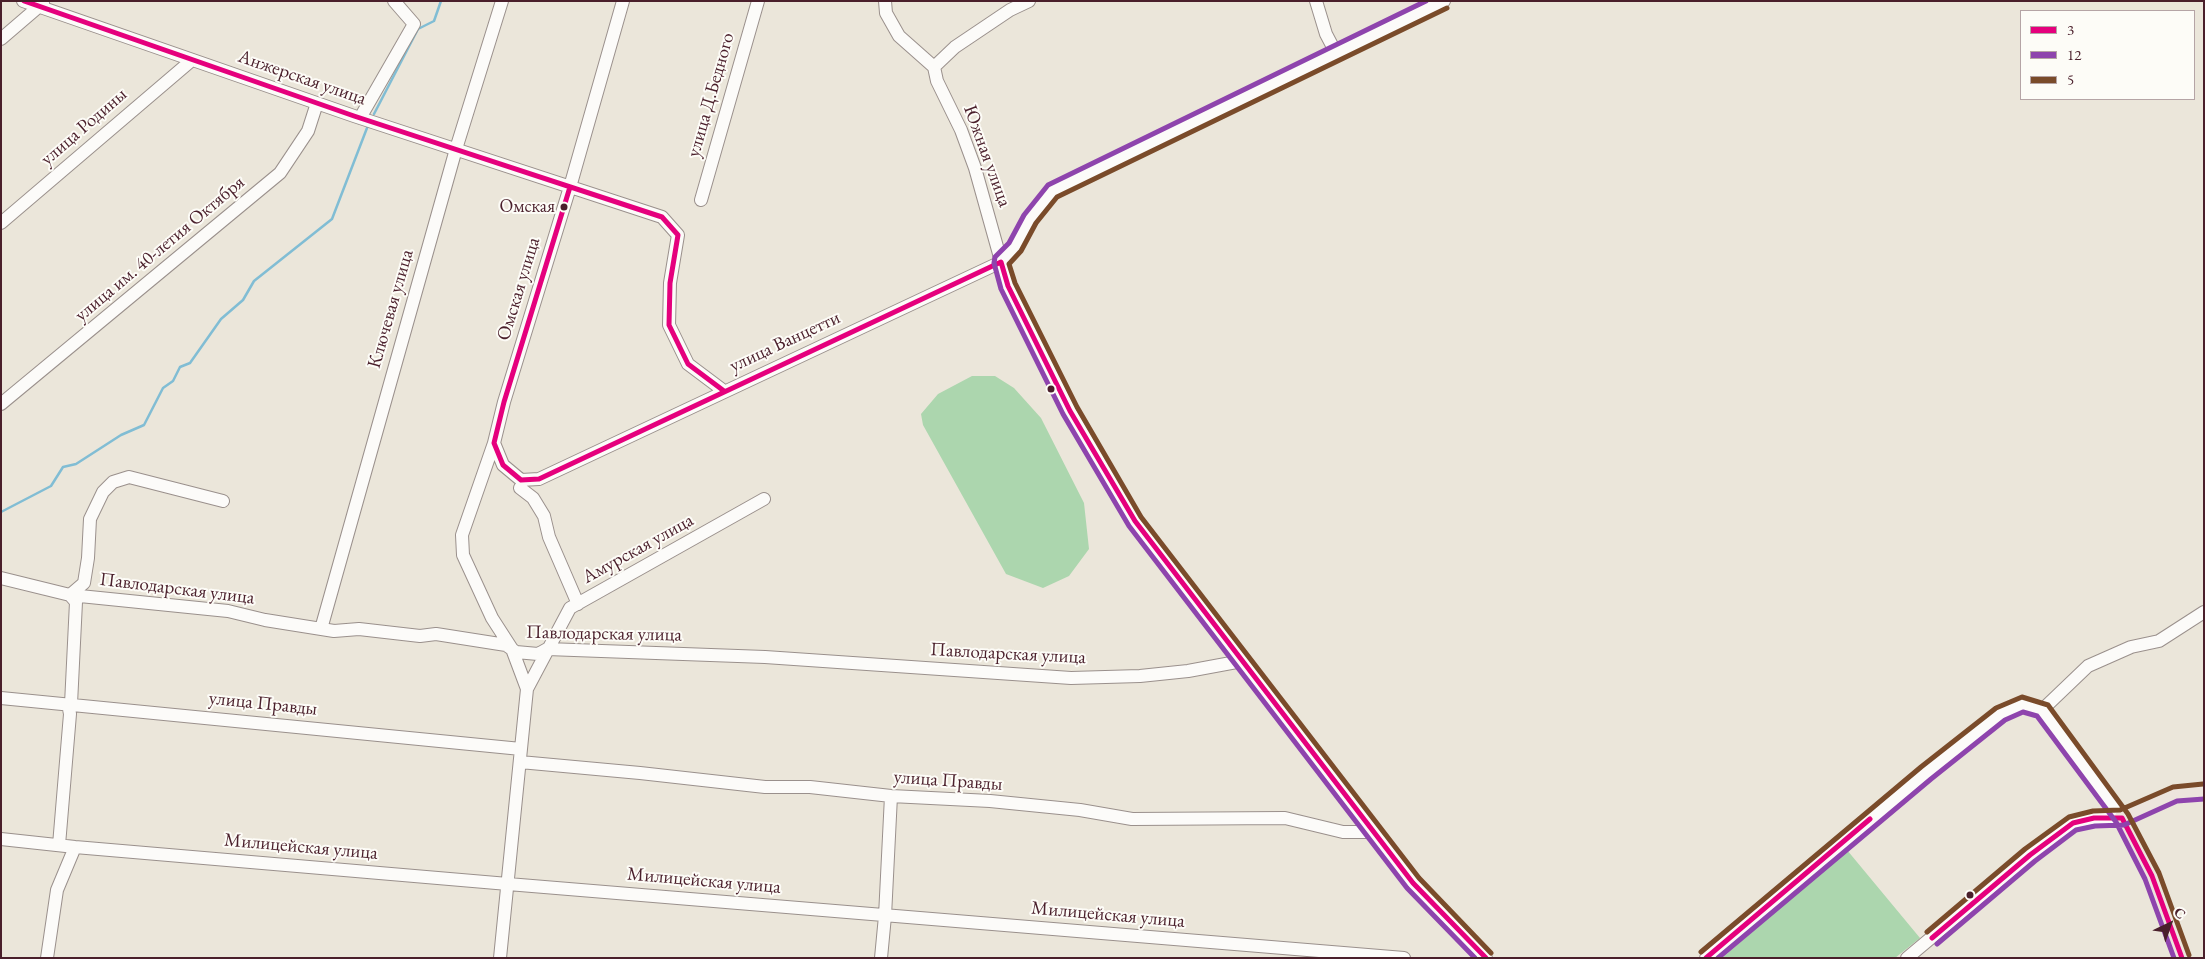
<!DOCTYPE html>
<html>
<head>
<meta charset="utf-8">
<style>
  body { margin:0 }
  #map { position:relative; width:2205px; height:959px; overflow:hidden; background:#ebe6da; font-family:"EB Garamond",serif }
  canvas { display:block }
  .frame { position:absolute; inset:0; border:2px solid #4a1f2b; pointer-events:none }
  .legend { position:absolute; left:2020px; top:10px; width:175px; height:90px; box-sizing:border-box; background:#fdfcf7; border:1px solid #b5a4a5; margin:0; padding:6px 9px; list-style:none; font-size:15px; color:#4a1f2b }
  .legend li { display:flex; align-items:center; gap:10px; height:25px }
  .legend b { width:25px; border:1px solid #b5a4a5 }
  .north { position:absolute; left:2145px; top:899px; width:50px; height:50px; -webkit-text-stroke:4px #fdfcf7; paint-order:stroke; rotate:42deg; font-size:14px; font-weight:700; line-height:20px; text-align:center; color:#4a1f2b }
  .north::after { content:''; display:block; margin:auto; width:18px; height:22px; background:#4a1f2b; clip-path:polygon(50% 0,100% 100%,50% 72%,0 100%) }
</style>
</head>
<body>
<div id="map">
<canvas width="2205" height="959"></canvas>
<div class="frame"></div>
<ul class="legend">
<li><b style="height:6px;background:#e5007d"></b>3</li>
<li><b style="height:6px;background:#8e44ad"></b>12</li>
<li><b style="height:6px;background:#7a4b2a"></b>5</li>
</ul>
<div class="north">С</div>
</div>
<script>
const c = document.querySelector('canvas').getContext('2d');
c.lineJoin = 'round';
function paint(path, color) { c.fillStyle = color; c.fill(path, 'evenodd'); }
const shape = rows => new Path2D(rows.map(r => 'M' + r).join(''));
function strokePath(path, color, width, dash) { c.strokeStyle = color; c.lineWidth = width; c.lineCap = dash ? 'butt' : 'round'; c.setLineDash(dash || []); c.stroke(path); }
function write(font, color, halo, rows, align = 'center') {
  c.font = font + ' "EB Garamond",serif'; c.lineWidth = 4; c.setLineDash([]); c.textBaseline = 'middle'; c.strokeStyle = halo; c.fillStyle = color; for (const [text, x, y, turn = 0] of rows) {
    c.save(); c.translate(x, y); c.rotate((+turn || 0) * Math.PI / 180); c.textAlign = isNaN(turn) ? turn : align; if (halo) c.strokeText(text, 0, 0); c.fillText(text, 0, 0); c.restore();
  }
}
const green = shape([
  [972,376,995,376,1014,388,1041,418,1084,503,1089,549,1069,576,1043,588,1006,574,923,425,921,414,938,394],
  [1847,850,1920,938,1895,958,1722,958]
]);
const stream = shape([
  [374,114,418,29,434,21,441,1],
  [1,512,51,486,63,467,76,464,121,435,144,425,163,388,173,381,180,367,190,363,221,319,243,300,254,281,332,219,367,128]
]);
const minor = shape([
  [23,1,354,116,662,217,678,235,670,283,669,325,688,364,724,391],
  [394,1,414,24],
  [623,1,570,187,504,402,494,443,503,465,521,480,539,479,1001,262,1015,247,1030,219,1052,191,1444,1],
  [885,1,886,13,899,36,934,67],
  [1029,1,1010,10,955,47,934,67,937,81,961,130,975,168,1008,286,1070,411,1135,521,1413,883,1486,958],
  [1316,1,1326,34,1336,53],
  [1,39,43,3],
  [360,118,414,24],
  [701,200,758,1],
  [1,223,192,60],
  [1,404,280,173,308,131,317,103],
  [494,443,462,535,463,555,492,618,512,649,527,689],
  [520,488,533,498,544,516,549,537,578,604],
  [1,578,70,595,228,611,265,620,334,631,359,629,420,636,436,634,506,645,516,652,538,654,547,649,765,657,1071,678,1140,676,1188,671,1242,661],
  [321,629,456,149,502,1],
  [1,698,521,749],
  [71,704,76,602,70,595,84,583,88,558,90,519,103,492,113,482,129,477,223,501],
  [2042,710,2088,666,2131,647,2159,641,2204,612],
  [520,762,640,773,765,787,810,787,891,796,990,801,1080,810,1132,819,1285,818,1343,832,1373,832],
  [1,839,75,847,508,884,1404,958],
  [59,845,70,714,68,704],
  [47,958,57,890,75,847],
  [500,958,527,689,570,608,764,499],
  [881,958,885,916,891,796],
  [1706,958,1926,773,2001,714,2022,704,2042,710,2122,818],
  [1907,958,2030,855,2073,823,2094,818,2122,818]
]);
const major = shape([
  [2182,958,2152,876,2122,818,2175,794,2204,791]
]);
const bus1 = shape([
  [24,1,354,116,662,217,678,235,670,283,669,325,688,364,724,391],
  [570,187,504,402,494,443,503,465,521,480,539,479,1001,262,1008,286,1070,411,1135,521,1413,883,1486,958],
  [1932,938,2030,855,2073,823,2094,818,2122,818,2152,876,2182,958],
  [1706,958,1870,819]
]);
const bus2 = shape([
  [1426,1,1048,185,1024,215,1009,243,995,257,994,263,1001,289,1063,414,1129,526,1407,888,1475,958],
  [1937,944,2035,861,2076,830,2095,826,2124,825,2177,801,2204,799],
  [1718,958,1931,779,2005,720,2023,712,2037,716,2116,822,2145,879,2174,958]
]);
const bus3 = shape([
  [1447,8,1057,197,1036,223,1021,251,1009,264,1015,283,1077,407,1141,517,1419,878,1491,953],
  [1927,932,2025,849,2069,817,2093,811,2120,810,2173,787,2203,784],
  [1701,952,1921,767,1996,708,2022,697,2048,705,2128,814,2159,873,2189,955]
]);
const markers = [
  [564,207,4.5,"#4a1f2b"],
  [1051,389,4.5,"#4a1f2b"],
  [1970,895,4.5,"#4a1f2b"]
];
const busNames = [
  ["Омская",555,207]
];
const streetNames = [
  ["Анжерская улица",302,78,19],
  ["улица Д.Бедного",711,95,-74],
  ["улица Родины",84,127,-41],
  ["Южная улица",987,156,70],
  ["улица им. 40-летия Октября",160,249,-40],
  ["Омская улица",519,289,-73],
  ["Ключевая улица",391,309,-74],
  ["улица Ванцетти",785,342,-25],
  ["Амурская улица",638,549,-29],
  ["Павлодарская улица",177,589,7],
  ["Павлодарская улица",604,634,1],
  ["Павлодарская улица",1008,654,3],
  ["улица Правды",263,704,6],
  ["улица Правды",948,781,4],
  ["Милицейская улица",301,847,5],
  ["Милицейская улица",704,881,5],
  ["Милицейская улица",1108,915,5]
];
paint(green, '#acd6ae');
strokePath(stream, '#81bdd4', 2.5);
strokePath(minor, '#9a908c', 14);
strokePath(major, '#9a908c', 17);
strokePath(minor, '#fcfbf9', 12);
strokePath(major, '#ede5dd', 15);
strokePath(bus1, '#e5007d', 5);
strokePath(bus2, '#8e44ad', 5);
strokePath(bus3, '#7a4b2a', 5);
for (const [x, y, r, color] of markers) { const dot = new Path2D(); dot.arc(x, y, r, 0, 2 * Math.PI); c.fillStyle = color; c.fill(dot); strokePath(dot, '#fdfcf7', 2); }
write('18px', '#4a1f2b', '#fdfcf7', busNames, 'right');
write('19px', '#4a1f2b', '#fdfcf7', streetNames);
</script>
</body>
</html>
